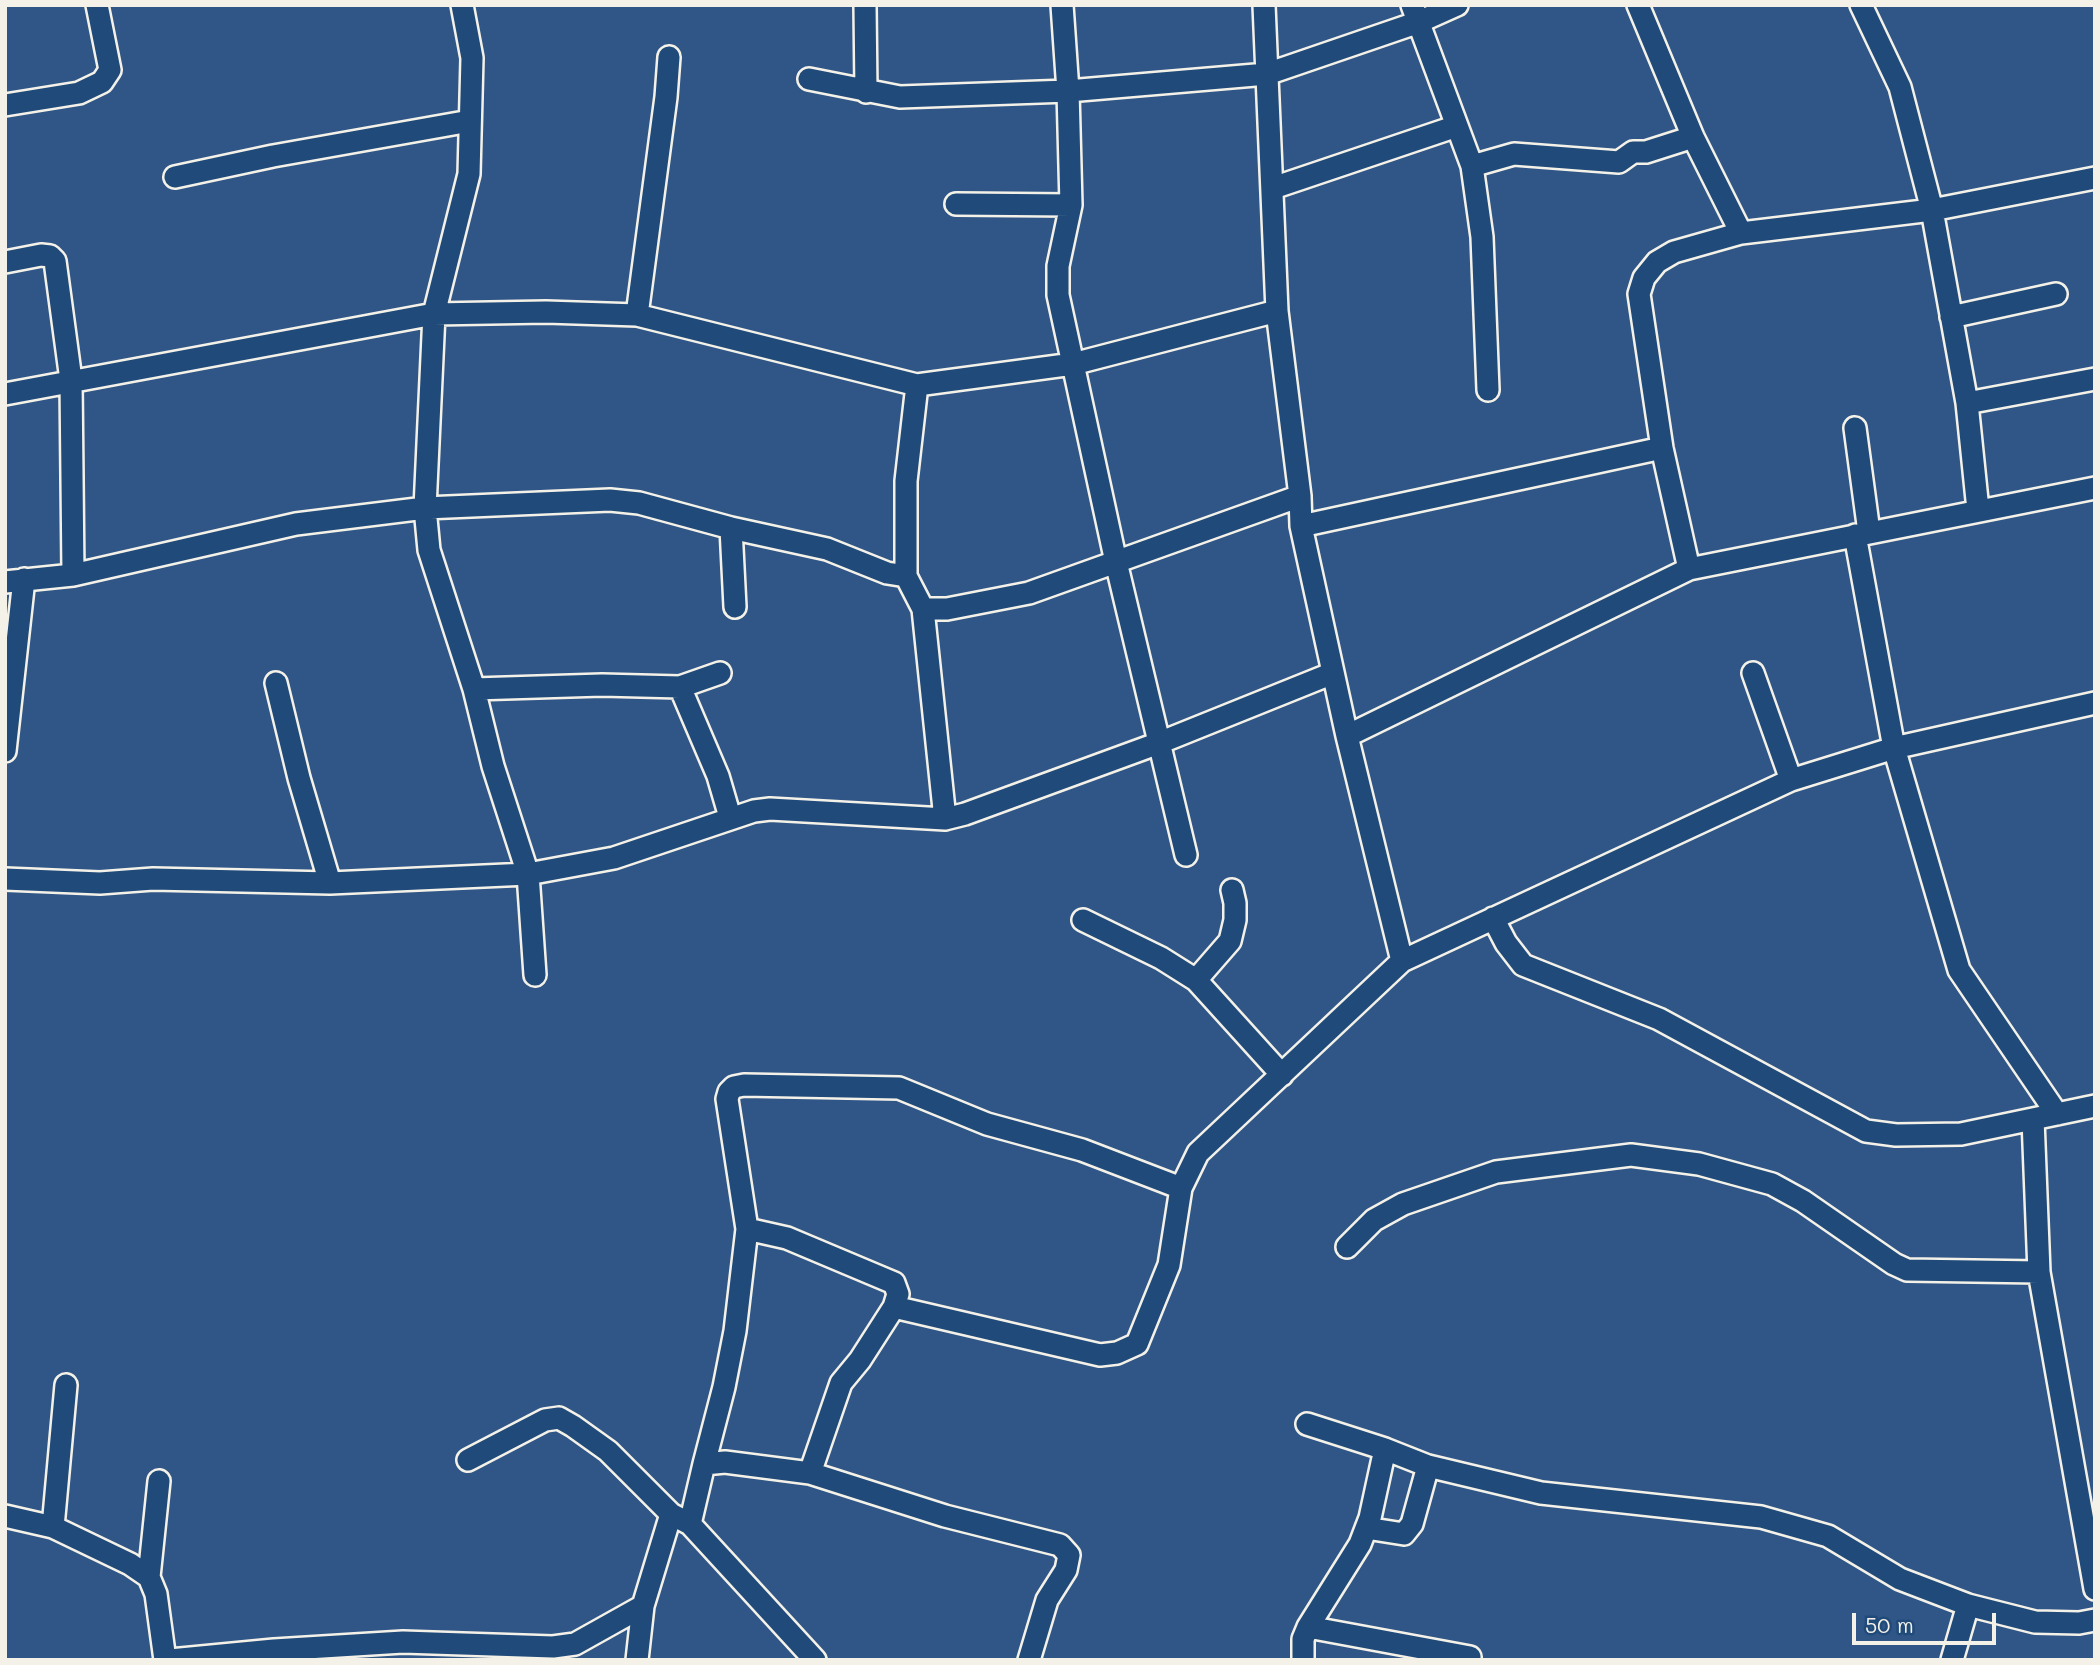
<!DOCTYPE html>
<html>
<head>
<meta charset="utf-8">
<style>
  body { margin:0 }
  #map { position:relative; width:2100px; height:1665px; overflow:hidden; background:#2f5686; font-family:Mali,sans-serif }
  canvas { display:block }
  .frame { position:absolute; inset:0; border:7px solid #f4f1e8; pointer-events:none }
  .scale { position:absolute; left:1852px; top:1613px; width:144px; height:32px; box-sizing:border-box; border:4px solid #f4f1e8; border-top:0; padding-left:9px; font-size:21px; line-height:24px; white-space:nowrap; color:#f4f1e8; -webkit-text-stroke:5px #1f4a7a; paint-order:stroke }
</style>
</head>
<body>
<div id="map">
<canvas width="2100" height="1665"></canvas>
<div class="frame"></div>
<div class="scale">50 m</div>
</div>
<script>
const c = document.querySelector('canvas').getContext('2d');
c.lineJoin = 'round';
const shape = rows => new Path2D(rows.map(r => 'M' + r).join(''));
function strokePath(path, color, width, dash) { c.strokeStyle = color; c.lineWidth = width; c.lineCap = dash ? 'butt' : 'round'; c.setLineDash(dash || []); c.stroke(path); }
const minor = shape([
  [462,5,472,58,469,174,434,314,425,508,429,550,474,689,493,766,528,874,535,975],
  [865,5,866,92],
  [1062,5,1068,91,1071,205,1058,266,1058,295,1116,562,1186,855],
  [1264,5,1277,311,1300,496,1301,526,1347,736,1402,961],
  [1412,5,1472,166,1482,237,1488,390],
  [1638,5,1693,137,1741,233],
  [1861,5,1900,87,1932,210,1967,403,1978,510],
  [809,79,900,97,1068,91,1267,74,1419,22,1457,5],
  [5,105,79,93,102,82,110,70,97,5],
  [1472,166,1514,154,1619,162,1633,152,1646,152,1693,137],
  [175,177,273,156,470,121],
  [1273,188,1457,126],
  [956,204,1071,205],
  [5,262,41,255,50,256,55,261,71,380,73,575],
  [637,315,666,97,669,57],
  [1951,317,2056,294],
  [917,385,906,481,906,576,923,609,945,819],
  [5,394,434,314,546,312,637,315,917,385,1073,364,1277,311],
  [1967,403,2095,379],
  [1855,428,1869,532],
  [1301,526,1662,448],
  [731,528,735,607],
  [1855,535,1894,748,1959,970,2057,1114],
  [1689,569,1662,448,1639,294,1644,278,1657,262,1674,252,1741,233,1932,210,2095,178],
  [5,582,73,575,296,524,425,508,610,500,639,503,731,528,827,549,887,573,906,576],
  [923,609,947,609,1029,593,1300,496],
  [1753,673,1791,780],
  [276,683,299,778,330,883],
  [680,687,718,776,730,817],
  [474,689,602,685,680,687,720,673],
  [1347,736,1689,569,2095,488],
  [5,751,24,579],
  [5,879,100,883,153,879,330,883,528,874,614,858,754,811,770,809,945,819,965,814,1159,743,1333,673],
  [1493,918,1506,943,1523,965,1659,1019,1866,1131,1896,1135,1961,1134,2095,1106],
  [1083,920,1161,958,1196,980,1282,1075],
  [1196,980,1230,941,1235,920,1235,903,1232,890],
  [2033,1119,2039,1272,2095,1589],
  [747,1229,787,1238,894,1283,898,1294,894,1307,860,1360,841,1383,810,1473],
  [1347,1247,1374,1220,1403,1204,1496,1172,1631,1155,1699,1164,1772,1184,1803,1201,1894,1264,1907,1270,2039,1272],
  [894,1307,1100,1355,1117,1353,1137,1344,1169,1265,1181,1188,1198,1153,1402,961,1791,780,1894,748,2095,703],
  [1307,1424,1385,1449,1428,1466,1541,1493,1761,1517,1828,1536,1900,1579,1968,1605,2035,1622,2079,1623,2095,1620],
  [468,1460,545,1420,559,1418,573,1426,608,1451,671,1514,690,1524,815,1660],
  [704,1464,724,1387,735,1331,747,1229,727,1099,729,1092,734,1087,744,1085,899,1088,987,1124,1082,1150,1181,1188],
  [5,1516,53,1527,130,1564,149,1577,156,1594,165,1660],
  [690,1524,704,1464,725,1462,810,1473,945,1516,1060,1545,1069,1555,1066,1570,1047,1600,1029,1660],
  [53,1527,66,1385],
  [1366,1528,1404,1534,1412,1524,1428,1466],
  [149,1577,159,1481],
  [1308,1627,1470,1657],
  [170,1660,274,1650,403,1642,553,1647,575,1644,643,1606],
  [637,1660,643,1606,671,1514],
  [1303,1660,1303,1639,1308,1627,1360,1544,1370,1518,1385,1449],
  [1952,1660,1968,1605]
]);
strokePath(minor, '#f4f1e8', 26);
strokePath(minor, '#1f4a7a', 21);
</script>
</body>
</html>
